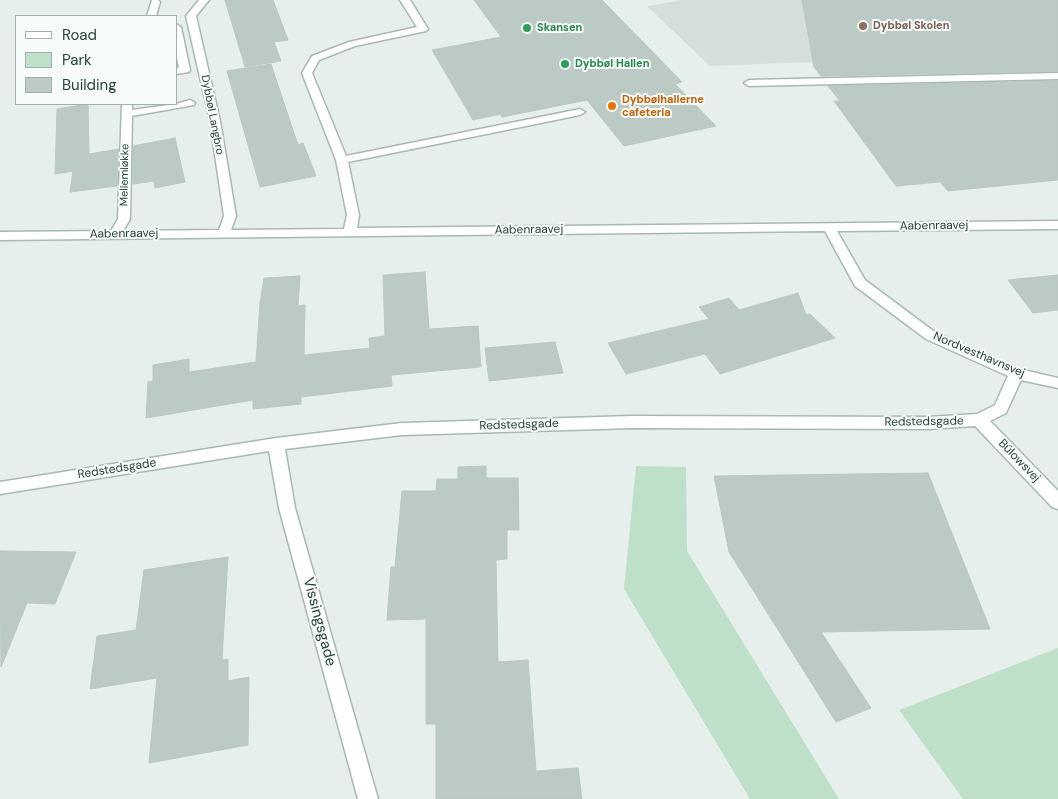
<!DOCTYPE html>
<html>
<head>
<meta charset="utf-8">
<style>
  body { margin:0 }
  #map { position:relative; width:1058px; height:799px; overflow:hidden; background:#e6efeb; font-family:"DM Sans",sans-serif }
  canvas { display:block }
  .legend { position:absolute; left:15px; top:15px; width:162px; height:90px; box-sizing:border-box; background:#f7fbf9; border:1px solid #a3b1ad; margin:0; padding:6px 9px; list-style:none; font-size:15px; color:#24423a }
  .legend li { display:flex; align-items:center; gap:10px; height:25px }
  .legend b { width:25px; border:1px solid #a3b1ad }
</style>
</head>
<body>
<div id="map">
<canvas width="1058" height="799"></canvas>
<ul class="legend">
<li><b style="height:6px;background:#fff"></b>Road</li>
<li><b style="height:14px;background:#bfe0c8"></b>Park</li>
<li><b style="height:14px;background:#bbcac4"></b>Building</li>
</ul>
</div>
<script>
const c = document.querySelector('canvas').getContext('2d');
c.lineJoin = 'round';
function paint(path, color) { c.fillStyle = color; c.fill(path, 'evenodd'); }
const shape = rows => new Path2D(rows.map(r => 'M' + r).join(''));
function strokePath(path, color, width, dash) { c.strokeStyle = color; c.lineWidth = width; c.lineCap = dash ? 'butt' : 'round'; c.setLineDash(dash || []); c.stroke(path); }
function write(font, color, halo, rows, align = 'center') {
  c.font = font + ' "DM Sans",sans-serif'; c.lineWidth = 4; c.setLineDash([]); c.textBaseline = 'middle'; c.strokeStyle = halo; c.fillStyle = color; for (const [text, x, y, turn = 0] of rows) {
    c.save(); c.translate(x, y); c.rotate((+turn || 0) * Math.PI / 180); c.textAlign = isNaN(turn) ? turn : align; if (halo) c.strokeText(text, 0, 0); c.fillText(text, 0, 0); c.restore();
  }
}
const built = shape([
  [682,0,1058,0,1015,54,710,66,647,6]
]);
const green = shape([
  [636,466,686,467,687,551,839,799,750,799,624,589],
  [1058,648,1058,799,963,799,899,710]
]);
const building = shape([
  [225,0,273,0,288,40,274,42,281,61,245,67,225,0],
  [474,0,602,0,682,82,675,84,716,126,624,146,587,100,502,117,500,114,473,120,432,50,501,37,474,0],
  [802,0,1058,0,1058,71,821,76,814,67,802,0],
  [271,64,298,145,303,143,316,176,260,187,227,71,271,64],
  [1058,81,1058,180,948,191,940,182,896,186,834,101,840,101,828,86,1058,81],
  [88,104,89,154,119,149,117,186,70,192,73,171,55,174,57,109,88,104],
  [175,138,185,182,155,188,154,181,133,184,133,146,175,138],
  [425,272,429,329,478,326,481,367,391,375,392,386,301,397,301,404,253,409,253,400,146,418,148,382,153,381,153,365,189,359,189,372,256,362,260,303,264,278,300,276,298,306,305,305,304,355,370,348,369,338,385,336,383,275,425,272],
  [1058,275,1058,310,1033,313,1008,280,1058,275],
  [798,293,806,315,810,314,835,338,720,374,705,354,626,374,608,343,709,319,699,307,729,298,739,310,798,293],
  [555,342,563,373,489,381,485,348,555,342],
  [486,466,486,478,518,478,519,530,507,530,507,559,496,560,498,662,528,660,536,771,578,768,582,799,436,799,436,724,426,724,426,619,387,620,391,567,395,567,402,491,436,491,437,479,458,479,458,467,486,466],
  [928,473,990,629,821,632,871,708,836,722,729,552,714,476,928,473],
  [0,551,76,552,55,604,27,603,1,667,0,551],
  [228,557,222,660,228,659,228,681,249,677,248,745,149,763,157,678,90,689,97,636,136,630,144,570,228,557]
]);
const minor = shape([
  [152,0,158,0,160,2,156,16,147,16,152,0],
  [199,0,209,0,196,16,220,121,236,216,231,230,344,229,347,215,336,160,302,73,312,56,349,42,417,27,400,0,410,0,428,29,426,31,355,46,319,60,312,73,346,156,580,109,585,112,580,115,348,162,359,215,357,228,1058,221,1058,229,837,231,865,280,936,333,1019,369,1058,378,1058,388,1021,380,1006,413,990,421,1058,491,1058,509,1052,507,975,426,928,429,632,428,402,435,285,449,295,508,378,799,358,799,279,508,269,451,0,494,0,482,276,438,402,423,632,416,928,417,977,414,995,405,1008,376,926,339,855,286,825,231,0,240,0,232,111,231,118,219,122,104,132,104,132,110,176,104,190,100,195,103,194,105,132,116,130,219,123,231,219,230,224,216,210,121,186,16,199,0],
  [176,24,181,27,190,70,189,72,176,74,176,68,179,68,176,52,176,24],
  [1058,73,1058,79,749,86,744,83,749,80,1058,73]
]);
const markers = [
  [863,26,5,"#8d6e63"],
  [527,28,5,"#2e9e5b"],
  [565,64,5,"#2e9e5b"],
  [612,106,5,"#e8710a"]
];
const farEducationnames = [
  ["Dybbøl Skolen",873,26]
];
const farLeisurenames = [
  ["Skansen",537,28],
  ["Dybbøl Hallen",575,64]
];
const farFoodnames = [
  ["Dybbølhallerne",622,100],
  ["cafeteria",622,113]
];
const farStreetnames = [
  ["Dybbøl Langbro",212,115,79],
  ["Mellemløkke",125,175,-89]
];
const streetNames = [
  ["Aabenraavej",934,226,-1],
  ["Aabenraavej",529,230,-1],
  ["Aabenraavej",124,234,-1],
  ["Nordvesthavnsvej",979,355,23],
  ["Redstedsgade",924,422,-1],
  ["Redstedsgade",519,425,-2],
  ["Bülowsvej",1019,461,46],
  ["Redstedsgade",117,469,-9]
];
const nearStreetnames = [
  ["Vissingsgade",319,622,75]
];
paint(built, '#d4dfda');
paint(green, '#bfe0c8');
paint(building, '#bbcac4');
strokePath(building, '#b8c9c2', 1);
strokePath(minor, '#a8b8b2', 3);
paint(minor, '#fff');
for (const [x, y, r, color] of markers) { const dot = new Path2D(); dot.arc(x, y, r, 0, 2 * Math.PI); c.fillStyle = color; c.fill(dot); strokePath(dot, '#f7fbf9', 2); }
write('bold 11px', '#785e54', '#f7fbf9', farEducationnames, 'left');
write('bold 11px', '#27864d', '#f7fbf9', farLeisurenames, 'left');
write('bold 11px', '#c56008', '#f7fbf9', farFoodnames, 'left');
write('11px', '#24423a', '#f7fbf9', farStreetnames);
write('12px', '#24423a', '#f7fbf9', streetNames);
write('15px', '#24423a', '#f7fbf9', nearStreetnames);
</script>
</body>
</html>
